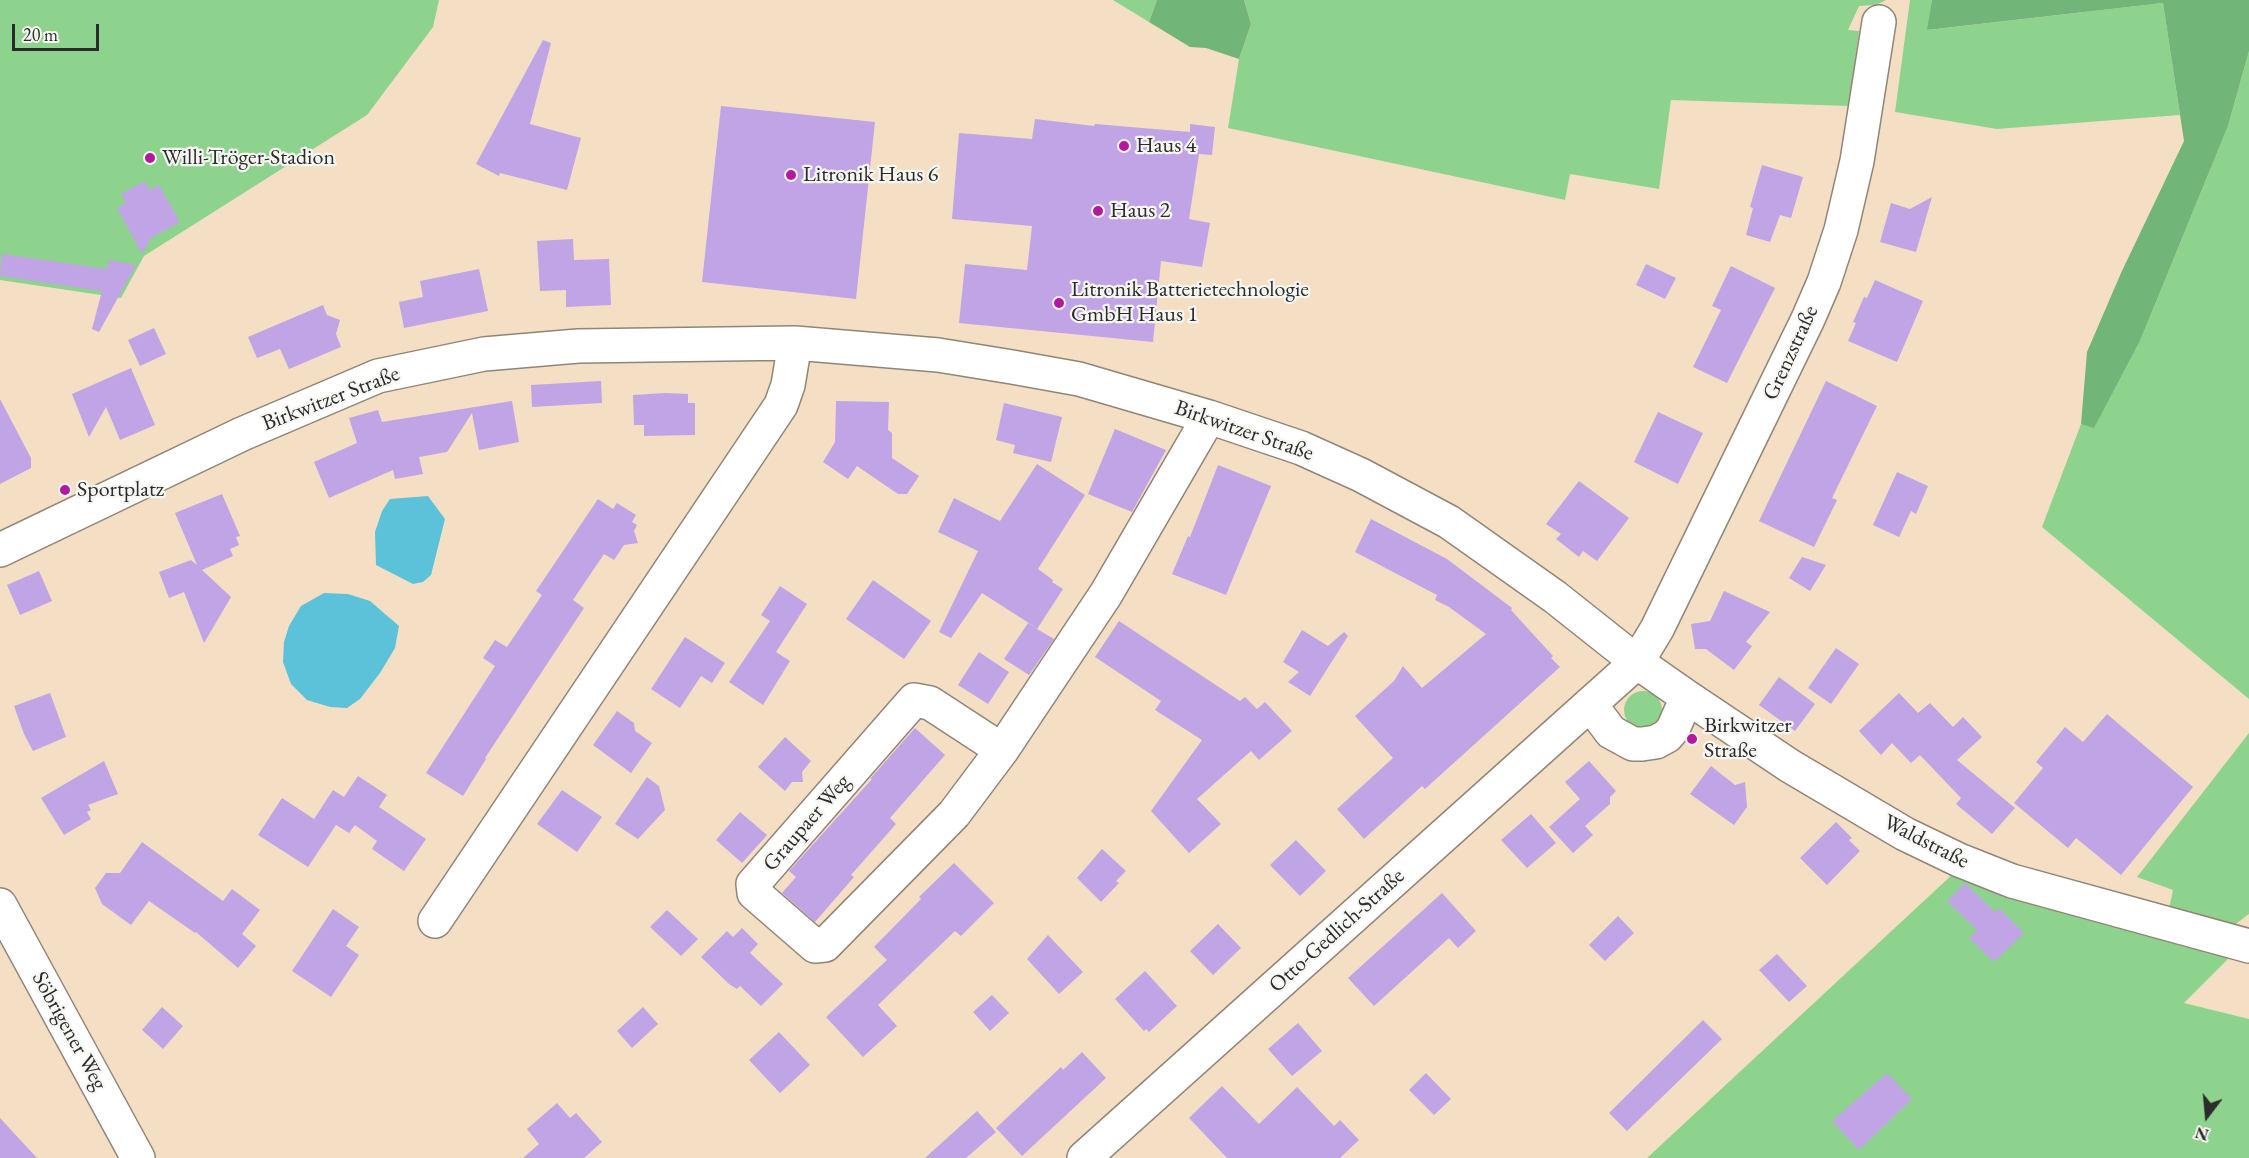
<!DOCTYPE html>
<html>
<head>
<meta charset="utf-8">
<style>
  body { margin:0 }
  #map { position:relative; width:2249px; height:1158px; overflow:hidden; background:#f4dfc4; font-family:"EB Garamond",serif }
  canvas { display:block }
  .north { position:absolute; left:2177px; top:1086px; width:60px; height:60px; -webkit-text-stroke:4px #f6f6f2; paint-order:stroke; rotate:196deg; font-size:16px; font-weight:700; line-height:24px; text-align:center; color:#2b2b2b }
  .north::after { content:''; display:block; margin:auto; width:21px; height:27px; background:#2b2b2b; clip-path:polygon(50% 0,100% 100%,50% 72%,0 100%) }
  .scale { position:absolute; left:12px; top:24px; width:87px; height:27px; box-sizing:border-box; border:3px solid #2b2b2b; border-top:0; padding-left:8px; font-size:18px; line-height:21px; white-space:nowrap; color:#2b2b2b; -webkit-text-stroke:4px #f6f6f2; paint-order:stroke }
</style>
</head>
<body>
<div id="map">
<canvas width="2249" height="1158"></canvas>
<div class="north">N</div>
<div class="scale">20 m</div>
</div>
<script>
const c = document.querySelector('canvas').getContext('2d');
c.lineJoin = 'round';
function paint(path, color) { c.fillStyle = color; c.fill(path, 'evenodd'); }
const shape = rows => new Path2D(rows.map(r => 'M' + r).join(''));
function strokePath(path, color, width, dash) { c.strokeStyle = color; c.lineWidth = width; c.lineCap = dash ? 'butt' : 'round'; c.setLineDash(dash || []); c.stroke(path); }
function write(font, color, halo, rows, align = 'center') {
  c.font = font + ' "EB Garamond",serif'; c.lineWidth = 4.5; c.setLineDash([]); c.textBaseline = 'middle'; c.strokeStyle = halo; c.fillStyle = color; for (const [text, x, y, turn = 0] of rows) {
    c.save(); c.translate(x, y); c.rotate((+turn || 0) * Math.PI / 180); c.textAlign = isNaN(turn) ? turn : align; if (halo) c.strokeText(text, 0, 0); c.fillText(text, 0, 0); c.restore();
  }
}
const green = shape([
  [0,0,439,0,433,27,367,115,144,256,121,298,0,280],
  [1113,0,1157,0,1149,22],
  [1244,0,1886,0,1876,5,1859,6,1848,30,1859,31,1849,106,1671,100,1659,189,1570,174,1565,200,1228,128,1239,59,1251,24],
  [1910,0,1932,0,1928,30,2163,3,2180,115,1997,129,1895,112],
  [2249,51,2249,699,2042,527,2081,424,2094,427,2140,341,2228,126],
  '1624 710a19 19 0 1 1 38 0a19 19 0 1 1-38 0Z',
  [2249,733,2249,914,2233,926,2169,909,2173,890,2137,877],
  [1955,872,2233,954,2184,1003,2249,1019,2249,1158,1647,1158]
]);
const forest = shape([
  [1157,0,1244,0,1251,24,1239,59,1206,48,1190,47,1149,22],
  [1932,0,2249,0,2249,51,2228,126,2140,341,2094,428,2081,424,2087,352,2121,273,2184,141,2163,3,1927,30]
]);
const water = shape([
  [428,496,445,519,431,575,423,582,413,584,376,565,375,532,382,511,390,499],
  [324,593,348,594,370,601,399,626,395,648,380,673,360,699,347,708,330,707,307,700,291,684,283,662,284,642,289,626,301,606]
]);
const building = shape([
  [543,40,551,43,530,124,581,138,567,190,500,173,499,176,476,164],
  [721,106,875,122,856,299,702,282],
  [1035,119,1094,126,1095,124,1190,132,1190,124,1215,127,1212,155,1199,154,1189,219,1210,223,1202,267,1161,261,1153,342,959,323,965,264,1027,270,1032,226,952,219,959,133,1032,139],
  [1762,165,1803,177,1791,218,1780,215,1770,242,1746,235,1753,208,1750,207],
  [145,181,149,190,159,185,180,222,151,238,142,254,117,208,126,203,121,194],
  [1932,197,1916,252,1880,242,1891,203,1910,209],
  [573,239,574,260,609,259,611,305,566,307,566,290,540,291,537,241],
  [2,254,107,269,109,260,136,265,99,332,92,329,102,291,0,276],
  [1646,264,1676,278,1665,299,1636,285],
  [1731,266,1775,288,1727,383,1693,367,1721,310,1712,306],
  [479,269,488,311,404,328,399,302,423,297,420,281],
  [1875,280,1923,301,1897,362,1848,341,1856,323,1853,322,1864,297,1867,298],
  [323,305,327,315,340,320,336,334,341,347,289,369,280,349,257,358,248,337],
  [154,328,166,354,140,366,128,340],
  [131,368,155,425,120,440,106,407,89,437,72,394],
  [601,381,602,403,532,407,531,385],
  [1826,381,1877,406,1832,498,1837,500,1814,547,1759,521],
  [665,393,688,394,688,403,695,403,695,435,644,436,644,425,634,425,633,395],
  [0,399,31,458,31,468,0,484],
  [512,401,519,442,479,450,472,413,447,452,419,457,423,474,395,479,393,470,329,498,314,462,357,443,349,418,378,410,382,422],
  [836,401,889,402,888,430,892,433,892,458,919,476,907,494,898,494,857,466,848,479,823,462,835,442],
  [1004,403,1062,417,1051,462,1013,453,1015,445,996,440],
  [1658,412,1703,433,1678,484,1634,462],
  [1115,429,1166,450,1132,512,1088,494],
  [1037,464,1085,495,1038,569,1053,580,1052,582,1063,589,1037,629,1054,639,1029,675,1004,659,1028,623,1035,627,982,593,951,638,939,632,978,551,938,532,954,498,1000,521],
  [1218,465,1271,486,1226,595,1172,574,1188,536,1190,537],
  [1897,472,1928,486,1916,514,1911,511,1899,537,1873,525],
  [1579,481,1629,518,1597,561,1583,551,1579,557,1556,539,1561,534,1546,524],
  [222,494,240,536,236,537,239,545,230,549,233,556,202,570,231,597,204,643,184,592,169,598,159,572,191,560,197,565,175,513],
  [598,499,613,509,617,503,636,515,632,522,637,525,634,531,638,543,624,545,614,560,604,554,573,600,584,608,485,758,486,759,463,796,426,773,495,666,483,658,495,640,507,647,542,595,536,591],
  [1371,519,1447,559,1512,608,1511,610,1553,656,1551,658,1560,667,1425,789,1422,786,1364,839,1337,809,1393,758,1355,716,1394,681,1403,666,1422,688,1486,634,1449,607,1435,600,1437,595,1355,552],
  [1802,557,1826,565,1810,591,1789,578],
  [39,571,52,601,20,615,7,585],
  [873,580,931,621,904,659,846,619],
  [780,586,807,604,776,652,790,661,763,705,729,682,770,621,761,615],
  [1724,591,1770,612,1746,642,1752,646,1734,670,1706,649,1695,649,1691,624,1710,621],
  [1119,621,1240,701,1245,697,1257,709,1265,702,1292,731,1259,760,1251,751,1197,799,1221,824,1189,853,1151,811,1202,740,1155,710,1161,701,1095,657],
  [1302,630,1328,646,1344,632,1348,636,1310,696,1288,682,1299,672,1283,662],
  [685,637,725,663,712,683,701,676,680,708,651,689],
  [1836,648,1859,664,1831,704,1808,688],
  [979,652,1009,672,988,704,958,685],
  [1779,677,1815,704,1795,731,1759,705],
  [50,693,66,737,33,751,24,734,14,706],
  [1899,693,1918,713,1930,703,1953,727,1963,717,1982,737,1957,760,2015,808,1992,834,1956,804,1961,798,1920,755,1911,763,1892,743,1881,755,1859,731],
  [617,711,634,723,635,731,652,743,631,773,593,745],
  [2107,714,2193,787,2121,875,2076,838,2068,848,2014,803,2043,768,2036,762,2065,727,2083,742],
  [915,728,945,755,890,818,896,824,851,875,854,877,815,922,782,893,796,877,789,871,872,779,870,779],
  [785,737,811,761,802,772,803,782,792,782,785,791,758,767],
  [104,761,118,794,88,805,91,810,87,812,91,819,64,835,41,798],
  [1589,761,1616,791,1610,797,1610,804,1585,826,1593,835,1573,853,1549,827,1580,799,1565,782],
  [1711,766,1735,785,1745,782,1747,807,1734,825,1690,794],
  [358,776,387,795,379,807,426,839,404,871,372,849,377,841,355,825,349,833,336,825,308,867,258,835,282,798,314,819,333,790,344,797],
  [647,777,659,786,665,810,638,839,615,824],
  [562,790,602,817,577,852,537,824],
  [740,812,767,835,742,863,716,840],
  [1531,814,1556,843,1527,868,1501,840],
  [1836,822,1852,838,1849,840,1860,851,1827,885,1800,858],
  [1296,840,1326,871,1300,896,1270,865],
  [142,842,223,901,232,889,260,910,242,934,256,946,238,968,196,932,195,933,149,901,131,925,102,904,95,888,106,873,120,873],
  [1102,849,1126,871,1116,881,1119,883,1101,902,1077,878],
  [954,863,994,903,961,936,955,931,878,1005,897,1026,863,1057,826,1017,887,960,874,947,921,899,919,897],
  [1965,883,1995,912,1999,908,2024,933,1994,962,1969,938,1977,930,1947,901],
  [1442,893,1476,931,1458,948,1449,938,1374,1006,1348,978],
  [333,909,359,927,346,946,359,955,331,997,292,971],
  [667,910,698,939,681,956,650,927],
  [1618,916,1634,933,1605,961,1589,945],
  [1218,924,1241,948,1213,975,1190,951],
  [742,928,758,944,750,953,783,984,761,1006,740,986,737,989,729,984,701,957,727,931,733,937],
  [1048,935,1083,972,1059,994,1027,959],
  [1777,954,1807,986,1789,1002,1759,970],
  [1145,971,1177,1006,1149,1032,1146,1029,1144,1031,1115,999],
  [992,995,1009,1013,990,1031,973,1012],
  [162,1007,183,1026,163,1049,142,1030],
  [643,1007,658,1024,632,1048,617,1031],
  [1703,1020,1722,1039,1627,1131,1609,1113],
  [1298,1023,1322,1051,1292,1076,1268,1049],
  [779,1032,810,1065,780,1093,749,1060],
  [1082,1052,1106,1078,1022,1156,996,1128,1061,1067,1063,1070],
  [1426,1073,1451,1099,1434,1115,1409,1090],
  [1887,1073,1912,1099,1859,1150,1832,1121],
  [1222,1086,1259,1124,1297,1087,1334,1126,1340,1120,1359,1140,1340,1158,1227,1158,1189,1118],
  [557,1103,570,1118,576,1113,602,1142,584,1158,523,1158,539,1144,527,1129],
  [977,1111,996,1132,966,1158,925,1158],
  [0,1118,37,1158,0,1158]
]);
const minor = shape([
  [0,550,242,434,378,376,484,354,578,346,795,343,938,355,1012,367,1079,379,1209,417,1301,448,1361,475,1449,522,1555,597,1637,662,1687,697,1790,766,1905,834,1959,860,2012,881,2249,946],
  [1590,704,1611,732,1633,744,1642,744,1656,742,1667,736,1673,729,1687,697],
  [1002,750,930,703,914,700,753,884,754,893,815,946,825,945,954,814,1002,750,1106,594,1209,417],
  [0,905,138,1158],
  [435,921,781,405,788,385,795,343],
  [1084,1158,1637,662,1657,629,1808,319,1824,282,1841,230,1857,161,1879,22]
]);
const markers = [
  [1124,146,6,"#b5179e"],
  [150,158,6,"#b5179e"],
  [791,175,6,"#b5179e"],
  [1098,211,6,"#b5179e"],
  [1059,303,6,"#b5179e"],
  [65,490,6,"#b5179e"],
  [1692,739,6,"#b5179e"]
];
const poiNames = [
  ["Haus 4",1136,146],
  ["Willi-Tröger-Stadion",162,158],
  ["Litronik Haus 6",803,175],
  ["Haus 2",1110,211],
  ["Litronik Batterietechnologie",1071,290],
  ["GmbH Haus 1",1071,315],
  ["Sportplatz",77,490],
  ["Birkwitzer",1704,726],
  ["Straße",1704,751]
];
const streetNames = [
  ["Grenzstraße",1791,353,-65],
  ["Birkwitzer Straße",331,399,-21],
  ["Birkwitzer Straße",1244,431,19],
  ["Graupaer Weg",807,823,-49],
  ["Waldstraße",1926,842,27],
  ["Otto-Gedlich-Straße",1337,931,-42],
  ["Söbrigener Weg",69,1031,61]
];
paint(green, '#8ed38d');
paint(forest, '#72b578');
paint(water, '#5cc2da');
paint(building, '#c0a4e6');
strokePath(minor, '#908578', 36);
strokePath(minor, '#fff', 33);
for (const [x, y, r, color] of markers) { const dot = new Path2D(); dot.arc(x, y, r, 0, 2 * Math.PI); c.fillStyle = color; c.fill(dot); strokePath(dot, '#f6f6f2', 2); }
write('22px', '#2b2b2b', '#f6f6f2', poiNames, 'left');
write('22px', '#2b2b2b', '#f6f6f2', streetNames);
</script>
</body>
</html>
